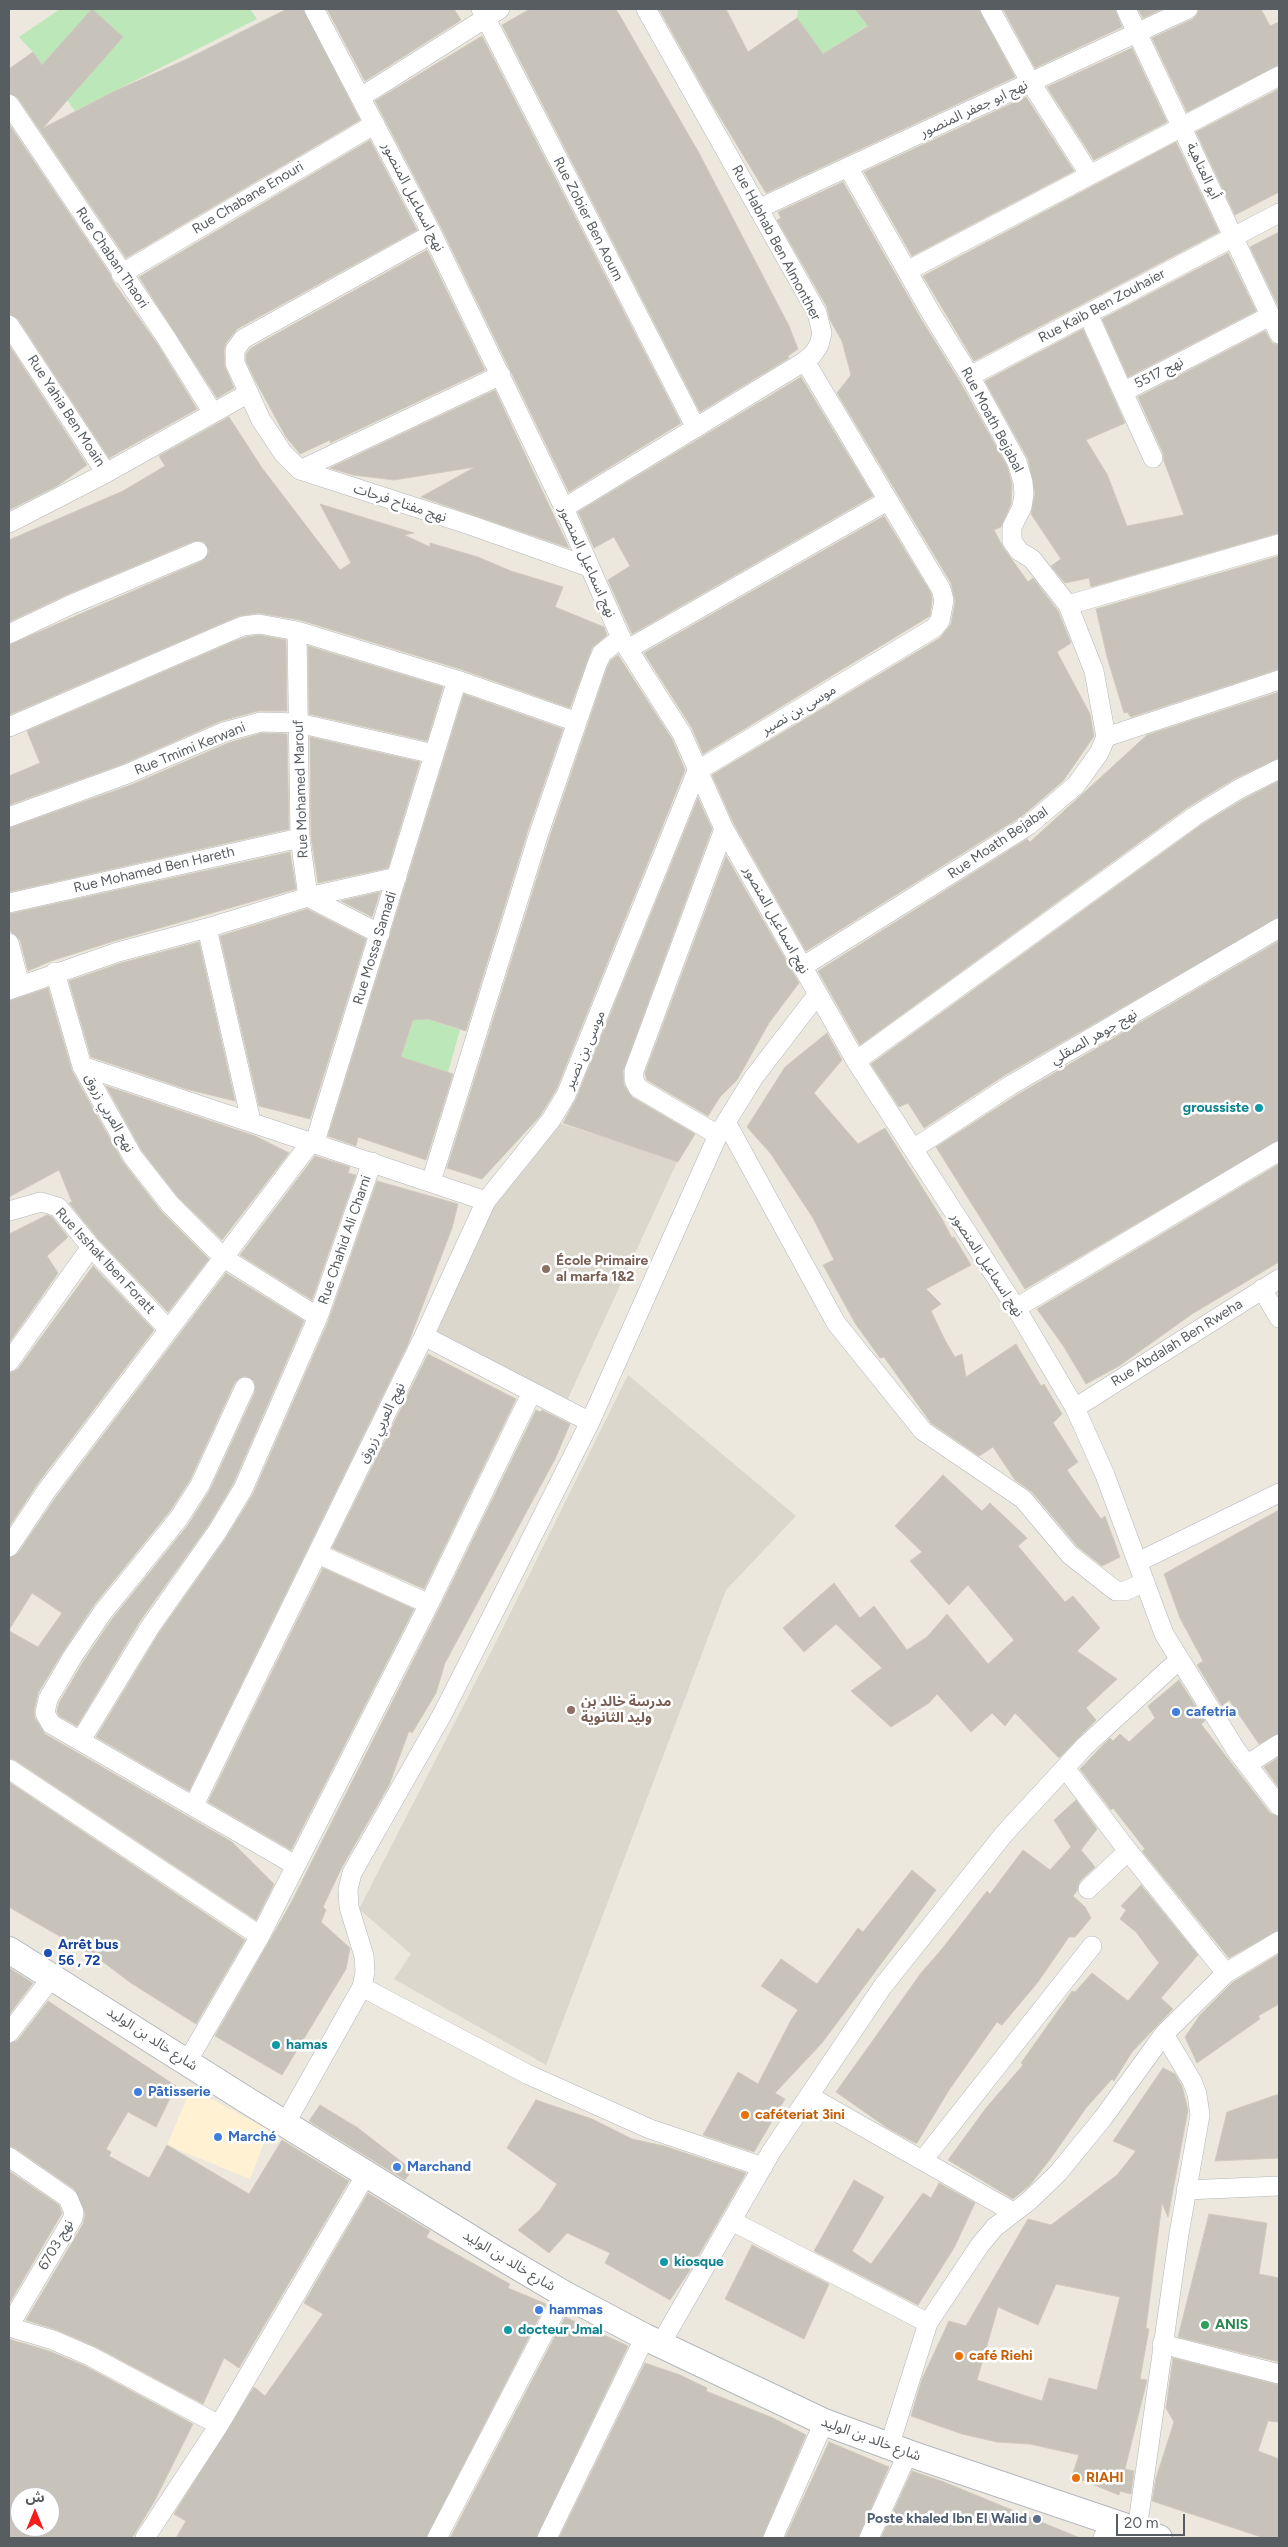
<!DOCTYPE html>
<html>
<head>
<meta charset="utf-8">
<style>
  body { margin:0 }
  #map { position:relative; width:1288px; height:2547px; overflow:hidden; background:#ece8de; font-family:Figtree,"Noto Sans Arabic",sans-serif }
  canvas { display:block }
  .frame { position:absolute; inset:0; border:10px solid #585d61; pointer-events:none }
  .north { position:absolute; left:10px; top:2487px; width:50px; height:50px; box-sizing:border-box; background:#fff; border:1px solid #bcbec0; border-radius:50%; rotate:0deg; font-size:14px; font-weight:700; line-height:20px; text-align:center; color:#585d61 }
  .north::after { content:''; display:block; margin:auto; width:18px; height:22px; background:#f51c1c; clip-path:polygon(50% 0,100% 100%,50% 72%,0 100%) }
  .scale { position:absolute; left:1116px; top:2514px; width:69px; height:22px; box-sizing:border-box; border:2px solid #585d61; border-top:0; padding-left:6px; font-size:15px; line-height:18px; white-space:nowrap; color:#585d61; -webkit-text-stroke:4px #fff; paint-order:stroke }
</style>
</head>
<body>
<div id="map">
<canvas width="1288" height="2547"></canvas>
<div class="frame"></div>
<div class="north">ش</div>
<div class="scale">20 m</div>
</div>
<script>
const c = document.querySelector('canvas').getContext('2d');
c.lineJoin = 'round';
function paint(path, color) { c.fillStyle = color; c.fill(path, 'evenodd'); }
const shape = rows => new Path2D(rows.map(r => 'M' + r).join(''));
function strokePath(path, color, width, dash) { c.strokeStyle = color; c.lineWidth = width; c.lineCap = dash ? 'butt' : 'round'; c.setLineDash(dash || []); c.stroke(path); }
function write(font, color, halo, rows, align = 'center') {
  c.font = font + ' Figtree,"Noto Sans Arabic",sans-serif'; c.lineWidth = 5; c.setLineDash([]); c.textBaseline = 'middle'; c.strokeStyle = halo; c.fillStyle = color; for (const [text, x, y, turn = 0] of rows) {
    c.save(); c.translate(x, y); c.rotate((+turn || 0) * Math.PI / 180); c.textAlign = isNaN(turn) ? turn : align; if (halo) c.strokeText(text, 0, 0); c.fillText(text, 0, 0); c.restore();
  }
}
const commercial = shape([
  [191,2088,269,2130,250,2179,167,2145]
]);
const education = shape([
  [558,1123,678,1160,565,1405,434,1332,493,1206,531,1161],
  [628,1375,796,1516,726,1590,546,2065,394,1979,411,1954,359,1909,494,1646]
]);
const green = shape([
  [60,9,250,9,257,19,75,111,33,52,19,37],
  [798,9,855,9,868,25,823,54,797,18],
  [415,1015,460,1030,448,1072,401,1058]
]);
const building = shape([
  [92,9,123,37,43,128,115,91,187,59,287,9,303,9,360,120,126,258,18,98,9,93,9,69,33,52,42,65,92,9],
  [327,9,454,9,461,20,365,81,327,9],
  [530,9,616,9,699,153,789,326,798,349,788,356,789,358,700,412,502,25,530,9],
  [659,9,726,9,748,52,797,18,823,54,868,26,855,9,979,9,1015,77,766,193,714,107,659,9],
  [1003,9,1115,9,1122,27,1035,68,1003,9],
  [1138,9,1162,9,1143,18,1138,9],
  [1199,9,1261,9,1270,26,1279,22,1279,65,1187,112,1152,38,1193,19,1197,15,1199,9],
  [482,36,681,423,569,492,442,229,375,101,482,36],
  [1132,48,1167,122,1094,160,1047,87,1132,48],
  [1279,89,1279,192,1235,215,1196,132,1279,89],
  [1026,97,1074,171,912,256,864,172,1026,97],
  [9,124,110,274,112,280,158,345,197,409,109,458,18,319,9,314,9,124],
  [370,140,417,230,237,329,226,343,224,350,225,367,234,388,217,398,139,277,370,140],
  [1176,142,1219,232,974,361,923,276,1176,142],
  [843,182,921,319,960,382,1007,466,1012,484,1011,504,1001,527,994,530,1003,547,1028,582,1033,578,1058,611,1071,643,1057,652,1090,714,1094,736,1063,781,1022,816,806,951,734,824,712,775,940,638,951,624,955,602,951,583,837,393,851,375,842,341,830,320,827,307,777,220,781,218,778,212,843,182],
  [1279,232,1279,308,1250,247,1279,232],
  [427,250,485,370,330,443,330,440,300,454,286,437,255,380,246,361,246,354,251,348,427,250],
  [1228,253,1256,311,1128,377,1102,319,1228,253],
  [1083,329,1125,423,1086,440,1107,474,1127,526,1184,515,1164,461,1163,453,1138,397,1265,331,1272,343,1279,345,1279,533,1091,587,1089,578,1065,583,1051,566,1061,559,1031,514,1035,493,1028,459,985,381,1083,329],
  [9,345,87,465,57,486,9,510,9,345],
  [801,377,873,496,632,634,608,580,630,566,614,537,594,548,578,512,801,377],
  [495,390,569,548,421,497,475,467,394,480,353,475,330,468,495,390],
  [229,417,262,468,340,570,351,563,320,504,414,533,404,535,430,547,430,543,478,557,511,571,563,587,555,607,604,627,607,635,592,648,570,708,460,669,300,620,258,613,239,616,9,715,9,645,202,561,209,552,204,542,194,541,66,595,9,622,9,540,123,491,165,466,159,456,229,417],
  [884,516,931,593,932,600,930,616,703,754,692,728,644,653,884,516],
  [1279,556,1279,669,1131,717,1127,712,1124,713,1107,657,1096,609,1279,556],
  [259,635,286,640,287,711,258,711,221,721,123,764,9,805,9,776,40,763,27,731,230,643,246,637,259,635],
  [308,646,443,687,427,741,309,714,308,646],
  [618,655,672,739,685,770,556,1090,540,1116,482,1179,447,1168,550,836,607,668,611,660,618,655],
  [1279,692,1279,758,1234,779,1188,807,860,1045,818,971,1027,839,1030,842,1147,735,1279,692],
  [464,694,563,729,528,830,466,1031,428,1019,413,1020,401,1057,453,1074,426,1160,358,1137,356,1146,328,1136,464,694],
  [262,733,287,734,289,829,9,892,9,828,131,785,228,743,262,733],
  [310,737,420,762,388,868,318,883,311,837,310,737],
  [1279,781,1279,917,1005,1075,924,1128,908,1103,899,1107,871,1064,1201,825,1244,799,1279,781],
  [698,798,712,829,623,1071,624,1085,632,1097,695,1134,678,1162,563,1123,576,1099,698,798],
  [290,852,296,889,114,941,51,961,28,971,20,940,11,932,9,926,9,914,290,852],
  [726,856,799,983,769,1023,737,1080,720,1097,708,1116,647,1080,645,1073,726,856],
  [380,892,372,917,341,901,380,892],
  [307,909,366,939,310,1119,259,1106,220,936,307,909],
  [1279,941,1279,1140,1025,1289,936,1147,1017,1095,1279,941],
  [199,942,235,1101,186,1089,91,1057,69,981,121,963,199,942],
  [48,988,72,1071,123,1162,161,1211,209,1259,168,1312,99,1240,69,1203,72,1202,59,1170,9,1197,9,1001,48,988],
  [827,1033,842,1060,814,1093,858,1144,885,1128,942,1219,952,1238,954,1237,971,1265,926,1289,941,1304,931,1311,946,1342,955,1357,962,1354,966,1377,1016,1344,1041,1386,1044,1384,1062,1414,1053,1423,1078,1462,1067,1470,1101,1519,1105,1516,1120,1557,1102,1566,1078,1547,1032,1492,1015,1480,993,1447,979,1456,931,1423,884,1357,880,1358,855,1323,823,1265,834,1260,813,1218,771,1154,747,1127,785,1067,827,1033],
  [106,1086,255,1136,289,1153,222,1240,178,1197,142,1151,106,1086],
  [315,1156,350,1167,348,1173,356,1175,312,1300,240,1255,315,1156],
  [1279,1164,1279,1262,1192,1314,1119,1366,1086,1384,1064,1347,1037,1309,1279,1164],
  [377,1181,458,1204,452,1228,408,1344,189,1791,96,1737,159,1633,226,1538,253,1494,328,1322,377,1181],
  [47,1215,52,1217,68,1237,47,1256,58,1273,9,1343,9,1234,47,1215],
  [93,1266,154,1330,38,1483,9,1527,9,1373,18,1369,93,1266],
  [226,1273,304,1321,233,1484,208,1526,140,1621,77,1726,59,1716,57,1711,59,1703,83,1662,112,1619,188,1525,210,1490,255,1392,254,1381,244,1376,235,1382,190,1480,170,1511,94,1605,64,1650,38,1693,34,1711,35,1718,45,1734,232,1842,274,1884,256,1920,15,1760,9,1758,9,1631,38,1647,62,1613,32,1593,9,1630,9,1558,18,1553,56,1497,226,1273],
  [428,1354,516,1399,424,1589,332,1548,428,1354],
  [536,1410,540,1412,542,1410,570,1424,555,1459,445,1663,436,1693,412,1733,409,1731,389,1785,342,1867,323,1907,326,1910,321,1922,350,1948,346,1969,282,2075,215,2036,291,1903,439,1609,536,1410],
  [943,1475,982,1511,990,1503,1027,1538,1018,1546,1065,1602,1073,1596,1100,1628,1077,1651,1117,1679,1086,1708,1096,1720,1059,1758,1015,1713,1005,1726,992,1713,971,1732,937,1694,929,1703,891,1727,851,1691,882,1668,836,1624,804,1652,783,1628,834,1583,860,1618,874,1606,907,1650,927,1637,947,1614,988,1664,1014,1640,968,1585,949,1605,910,1561,922,1552,895,1526,943,1475],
  [1279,1510,1279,1733,1259,1744,1229,1700,1222,1706,1197,1665,1203,1661,1180,1618,1164,1574,1279,1510],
  [323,1568,414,1609,291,1850,208,1802,323,1568],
  [1179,1680,1205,1721,1201,1724,1270,1813,1279,1817,1279,1930,1229,1958,1142,1851,1145,1849,1113,1808,1111,1810,1080,1769,1110,1738,1113,1741,1120,1734,1129,1742,1155,1718,1148,1706,1179,1680],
  [1279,1757,1279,1788,1264,1767,1279,1757],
  [9,1782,245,1940,196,2024,131,1983,99,1959,9,1907,9,1782],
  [1076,1800,1097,1829,1081,1850,1095,1867,1080,1881,1077,1891,1073,1896,1085,1907,1091,1918,1075,1937,1069,1937,1038,1982,1002,2025,997,2022,949,2090,917,2143,915,2143,886,2127,836,2092,921,1973,942,1949,987,1891,990,1894,1023,1850,1050,1870,1071,1847,1054,1820,1076,1800],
  [912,1870,936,1890,822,2043,775,2093,785,2099,754,2152,703,2135,738,2072,758,2084,791,2020,798,2010,761,1986,781,1959,817,1984,858,1928,863,1932,912,1870],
  [1141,1885,1198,1955,1161,1998,1173,2009,1132,2052,1114,2081,1112,2079,1086,2108,1051,2158,1030,2185,1013,2199,948,2160,986,2108,1023,2065,1021,2063,1072,1991,1075,1992,1092,1973,1128,2001,1159,1963,1136,1932,1120,1919,1126,1910,1121,1906,1141,1885],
  [1279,1954,1279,2004,1258,2016,1260,2019,1197,2063,1185,2037,1200,2015,1233,1982,1279,1954],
  [9,1968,33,1983,9,2015,9,1968],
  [48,2001,176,2086,156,2127,128,2112,106,2149,111,2152,109,2156,149,2178,167,2145,249,2194,282,2140,349,2181,239,2368,224,2358,203,2404,94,2346,57,2330,26,2320,83,2224,85,2214,74,2189,15,2148,9,2146,9,2044,18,2040,48,2001],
  [1163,2068,1175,2074,1182,2086,1188,2110,1168,2217,1162,2203,1146,2328,1149,2329,1140,2379,1147,2380,1125,2469,1134,2471,1131,2494,1120,2491,1119,2495,1072,2476,1079,2455,1030,2444,997,2442,962,2434,911,2416,922,2379,949,2321,966,2326,1028,2219,1051,2225,1117,2175,1136,2151,1113,2141,1163,2068],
  [1056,2284,1120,2297,1097,2390,1049,2378,1042,2401,977,2380,998,2307,1038,2325,1056,2284],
  [1279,2094,1279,2158,1215,2161,1227,2112,1279,2094],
  [536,2100,592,2119,632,2139,664,2146,746,2173,690,2270,670,2300,605,2263,610,2253,567,2233,549,2253,518,2230,540,2210,557,2184,507,2148,536,2100],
  [320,2105,358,2128,412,2170,405,2180,309,2121,320,2105],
  [9,2171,59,2205,62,2213,9,2304,9,2171],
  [854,2180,884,2197,852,2251,871,2264,923,2193,931,2198,939,2183,975,2203,954,2248,918,2305,814,2251,854,2180],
  [368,2193,430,2231,426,2237,510,2284,508,2288,546,2304,426,2538,176,2538,186,2521,174,2514,254,2387,265,2396,323,2314,304,2303,368,2193],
  [1209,2214,1267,2223,1259,2274,1279,2278,1279,2362,1178,2337,1209,2214],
  [752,2245,829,2284,804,2339,725,2299,752,2245],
  [565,2317,628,2346,536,2538,450,2538,565,2317],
  [9,2339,49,2351,85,2366,193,2424,154,2502,132,2538,9,2538,9,2339],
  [20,2497,50,2497,50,2527,20,2527,20,2497],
  [1173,2358,1279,2385,1279,2422,1268,2421,1258,2451,1279,2459,1279,2538,1264,2538,1152,2501,1156,2478,1174,2422,1166,2408,1173,2358],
  [645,2363,680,2375,707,2388,706,2391,773,2418,806,2435,762,2538,559,2538,645,2363],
  [829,2442,889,2467,858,2538,785,2538,829,2442],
  [912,2471,944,2482,1080,2538,881,2538,912,2471]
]);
const street = shape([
  [314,9,432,234,564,508,621,638,682,734,724,829,856,1061,1016,1308,1075,1408,1105,1475,1164,1634,1236,1750,1279,1806],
  [481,9,696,428],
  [990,9,1031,83,1090,175],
  [1126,9,1279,334],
  [361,97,500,9],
  [9,104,167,339,213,413],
  [760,208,1188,9],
  [432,234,243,339,235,350,235,363,261,420,283,453,300,470,470,525,589,567],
  [907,271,1279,76],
  [121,274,375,124],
  [1088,314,1123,392,1270,316],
  [9,325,106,473],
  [970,376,1279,213],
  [1123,392,1153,458],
  [300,470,501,375],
  [564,508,805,361,813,354,819,345,822,333,817,313,646,9],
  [9,523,106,473,249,393],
  [1068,605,1279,544],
  [297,631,300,838,308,897,380,934],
  [9,634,70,605,198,551],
  [628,649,887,501],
  [9,727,226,633,243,626,259,624,297,631,457,680,577,722],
  [1106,737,1279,680],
  [9,817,127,774,224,732,261,722,298,723,434,754],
  [9,903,300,838],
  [207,928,251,1121],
  [9,943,20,985],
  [802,967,1029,825,1076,785,1099,753,1106,737,1094,671,1068,605,1032,559,1019,551,1012,541,1012,527,1022,507,1024,494,1023,482,1017,462,970,376,931,313,848,167],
  [55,972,82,1066,133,1157,170,1204,224,1258,318,1317],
  [9,990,118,952,207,928,308,897,397,877],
  [856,1061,1195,816,1239,789,1279,769],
  [82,1066,486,1201],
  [726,1122,836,1323,923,1431,1023,1499,1070,1555,1116,1591,1125,1591,1145,1582],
  [718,1135,638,1088,634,1080,634,1071,724,829],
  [315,1142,457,680],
  [913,1149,1011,1085,1279,928],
  [431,1182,539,833,597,664,602,653,621,638],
  [9,1211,41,1202,58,1207,91,1247,168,1329],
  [1262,1289,1279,1318],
  [1016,1308,1279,1151],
  [424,1336,590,1422],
  [9,1362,91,1247],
  [245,1387,200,1485,179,1518,103,1612,73,1656,48,1699,45,1713,51,1724,295,1865],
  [1075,1408,1279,1279],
  [9,1547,47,1490,312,1141],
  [318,1554,429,1604],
  [1138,1562,1279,1493],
  [81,1740,150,1627,217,1532,243,1489,318,1317,372,1162],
  [1248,1764,1279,1744],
  [1065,1768,1128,1851,1226,1973],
  [9,1769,260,1936],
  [194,1805,424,1336,486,1201,551,1120,566,1095,697,771,934,628,940,621,944,600,941,589,805,361],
  [1088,1889,1128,1851],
  [362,1987,527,2074,650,2129,763,2167],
  [9,2033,53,1976],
  [187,2062,260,1936,429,1604,532,1392],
  [809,2096,1013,2212],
  [285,2124,362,1987,365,1972,364,1956,349,1907,348,1889,352,1873,442,1715,590,1422,718,1135,754,1077,817,995],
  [9,2157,68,2198,74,2212,73,2218,9,2326],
  [923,2160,1092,1946],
  [1186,2190,1279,2186],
  [732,2221,928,2323],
  [9,2327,53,2340,90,2356,219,2425],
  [1162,2344,1279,2374],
  [660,2345,771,2152,883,1986,1004,1834,1085,1746,1179,1660],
  [889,2447,928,2323,980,2245,995,2227,1029,2201,1058,2173,1103,2118,1164,2034,1226,1973,1279,1941],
  [1137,2530,1179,2234,1200,2115,1197,2094,1192,2081,1164,2034],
  [145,2538,219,2425,367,2173],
  [437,2538,564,2294],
  [547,2538,645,2337],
  [773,2538,824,2422],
  [869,2538,908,2453],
  [1103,2538,1112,2521]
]);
const secondary = shape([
  [9,1950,248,2101,503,2258,564,2294,645,2337,824,2422,908,2453,1159,2538]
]);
const markers = [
  [1259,1108,5,"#0f9aa8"],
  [546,1269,5,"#8d6e63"],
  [571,1710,5,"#8d6e63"],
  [1176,1712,5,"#3f7fe0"],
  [48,1953,5,"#1a4fb4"],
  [276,2045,5,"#0f9aa8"],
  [138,2092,5,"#3f7fe0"],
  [745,2115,5,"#e8710a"],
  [218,2137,5,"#3f7fe0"],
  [397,2167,5,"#3f7fe0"],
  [664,2262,5,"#0f9aa8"],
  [539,2310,5,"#3f7fe0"],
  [1205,2325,5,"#2e9e5b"],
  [508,2330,5,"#0f9aa8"],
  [959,2356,5,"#e8710a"],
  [1076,2478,5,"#e8710a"],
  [1037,2519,5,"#5c6f8a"]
];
const streetNames = [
  ["نهج ابو جعفر المنصور",974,109,-25],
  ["أبو العتاهية",1203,171,65],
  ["نهج اسماعيل المنصور",413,197,63],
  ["Rue Chabane Enouri",248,198,-31],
  ["Rue Zobier Ben Aoum",588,219,63],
  ["Rue Habhab Ben Almonther",776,243,62],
  ["Rue Chaban Thaori",112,258,56],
  ["Rue Kaib Ben Zouhaier",1102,306,-28],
  ["نهج 5517",1159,373,-27],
  ["Rue Yahia Ben Moain",66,411,57],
  ["Rue Moath Bejabal",992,420,62],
  ["نهج مفتاح فرحات",400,503,18],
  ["نهج اسماعيل المنصور",587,562,66],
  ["موسى بن نصير",799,710,-31],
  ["Rue Tmimi Kerwani",190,749,-22],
  ["Rue Mohamed Marouf",301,789,-92],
  ["Rue Moath Bejabal",998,843,-34],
  ["Rue Mohamed Ben Hareth",154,870,-13],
  ["نهج اسماعيل المنصور",776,920,61],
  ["Rue Mossa Samadi",375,948,-73],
  ["نهج جوهر الصقلي",1094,1037,-30],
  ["موسى بن نصير",585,1050,-67],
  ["نهج العربي زروق",109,1113,61],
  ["Rue Chahid Ali Charni",345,1240,-71],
  ["Rue Isshak Iben Foratt",105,1261,47],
  ["نهج اسماعيل المنصور",987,1265,57],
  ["Rue Abdalah Ben Rweha",1177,1343,-32],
  ["نهج العربي زروق",382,1423,-64],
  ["شارع خالد بن الوليد",152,2039,33],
  ["نهج 6703",56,2245,-60],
  ["شارع خالد بن الوليد",509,2261,31],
  ["شارع خالد بن الوليد",871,2439,20]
];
const cultureNames = [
  ["groussiste",1249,1108,"right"],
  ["hamas",286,2045],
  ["kiosque",674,2262],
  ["docteur Jmal",518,2330]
];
const educationNames = [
  ["École Primaire",556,1261],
  ["al marfa 1&2",556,1277],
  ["مدرسة خالد بن",581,1702],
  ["وليد الثانوية",581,1718]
];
const shopNames = [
  ["cafetria",1186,1712],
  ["Pâtisserie",148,2092],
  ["Marché",228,2137],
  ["Marchand",407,2167],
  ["hammas",549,2310]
];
const transitNames = [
  ["Arrêt bus",58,1945],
  ["56 , 72",58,1961]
];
const foodNames = [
  ["caféteriat 3ini",755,2115],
  ["café Riehi",969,2356],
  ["RIAHI",1086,2478]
];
const leisureNames = [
  ["ANIS",1215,2325]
];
const serviceNames = [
  ["Poste khaled Ibn El Walid",1027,2519]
];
paint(commercial, '#fff1d1');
paint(education, '#dcd7cd');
paint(green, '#bce7b8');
paint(building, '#c7c3bb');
strokePath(building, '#d1c9bc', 1);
strokePath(street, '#b2b6bb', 20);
strokePath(secondary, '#b3b7bd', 28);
strokePath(street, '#fff', 19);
strokePath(secondary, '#fff', 26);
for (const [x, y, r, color] of markers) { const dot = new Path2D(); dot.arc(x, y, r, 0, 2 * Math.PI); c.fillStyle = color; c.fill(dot); strokePath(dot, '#fff', 2); }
write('14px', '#585d61', '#fff', streetNames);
write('bold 14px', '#0d838f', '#fff', cultureNames, 'left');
write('bold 14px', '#785e54', '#fff', educationNames, 'left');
write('bold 14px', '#366cbe', '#fff', shopNames, 'left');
write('bold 14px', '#164399', '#fff', transitNames, 'left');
write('bold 14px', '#c56008', '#fff', foodNames, 'left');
write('bold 14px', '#27864d', '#fff', leisureNames, 'left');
write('bold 14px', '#4e5e75', '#fff', serviceNames, 'right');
</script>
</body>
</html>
